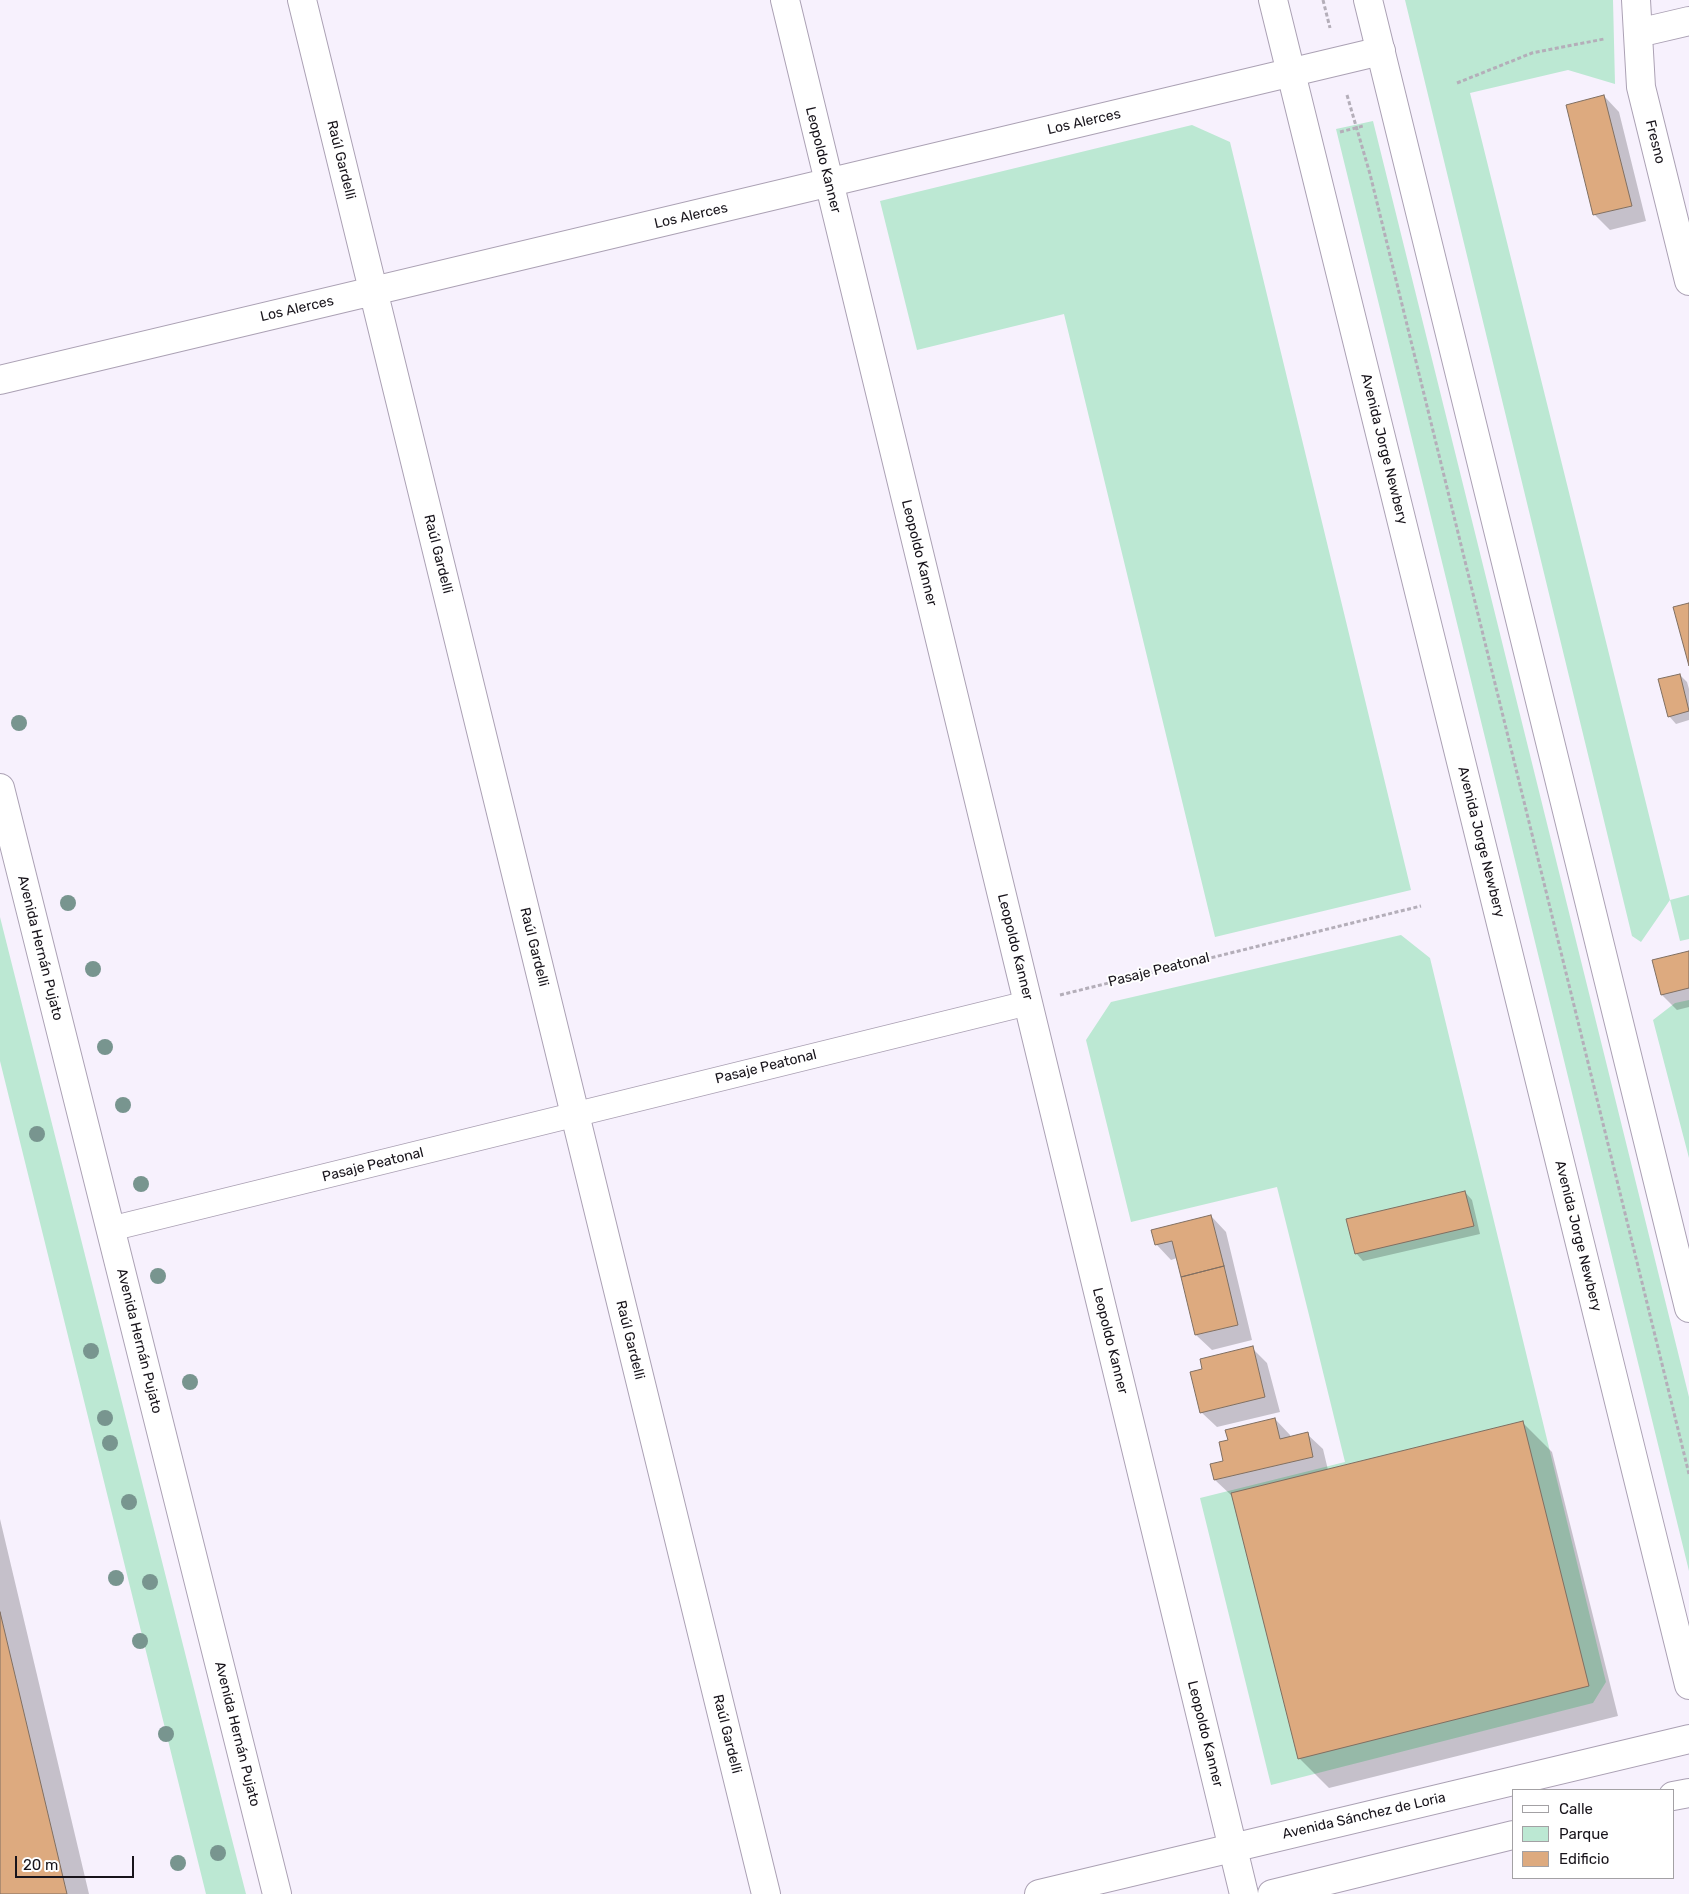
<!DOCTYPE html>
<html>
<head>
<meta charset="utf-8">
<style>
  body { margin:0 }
  #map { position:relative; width:1689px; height:1894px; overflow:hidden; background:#f7f1fd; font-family:Rubik,sans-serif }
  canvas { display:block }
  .legend { position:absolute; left:1512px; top:1789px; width:162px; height:90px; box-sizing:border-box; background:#fff; border:1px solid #a3a1a4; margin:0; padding:6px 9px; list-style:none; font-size:15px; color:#18141b }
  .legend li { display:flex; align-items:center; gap:10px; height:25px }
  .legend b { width:25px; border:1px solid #a3a1a4 }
  .scale { position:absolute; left:15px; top:1856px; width:119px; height:22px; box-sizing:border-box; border:2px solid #18141b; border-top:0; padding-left:6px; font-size:15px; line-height:18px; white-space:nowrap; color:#18141b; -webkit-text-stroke:4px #fff; paint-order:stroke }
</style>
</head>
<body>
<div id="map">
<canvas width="1689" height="1894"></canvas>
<ul class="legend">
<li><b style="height:6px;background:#fff"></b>Calle</li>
<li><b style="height:14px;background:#bce8d3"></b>Parque</li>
<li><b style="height:14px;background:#ddaa7f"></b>Edificio</li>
</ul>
<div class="scale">20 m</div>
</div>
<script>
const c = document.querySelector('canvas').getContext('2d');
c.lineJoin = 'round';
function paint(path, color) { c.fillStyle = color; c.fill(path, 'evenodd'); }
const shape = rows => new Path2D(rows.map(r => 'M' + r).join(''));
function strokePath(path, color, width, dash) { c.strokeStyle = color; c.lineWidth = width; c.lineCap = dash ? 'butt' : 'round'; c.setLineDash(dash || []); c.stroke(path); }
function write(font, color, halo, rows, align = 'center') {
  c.font = font + ' Rubik,sans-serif'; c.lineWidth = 4; c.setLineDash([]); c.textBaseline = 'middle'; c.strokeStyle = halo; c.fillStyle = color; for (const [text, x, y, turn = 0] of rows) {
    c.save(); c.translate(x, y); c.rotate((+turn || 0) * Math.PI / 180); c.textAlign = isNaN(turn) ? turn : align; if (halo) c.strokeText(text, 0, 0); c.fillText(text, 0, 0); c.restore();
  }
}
const green = shape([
  [1405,0,1613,0,1615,84,1568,70,1470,93,1670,900,1689,895,1689,939,1680,941,1670,900,1641,942,1632,936],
  [1373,121,1689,1397,1689,1571,1336,129],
  [1192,125,1230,142,1411,890,1215,937,1064,314,917,350,880,201],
  [0,917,228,1824,246,1894,206,1894,0,1061],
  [1401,935,1430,958,1606,1682,1593,1703,1271,1785,1200,1498,1345,1462,1310,1319,1277,1187,1131,1222,1086,1040,1111,1002],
  [1689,1000,1689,1158,1653,1020,1675,1003]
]);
const shadow = shape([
  [1604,96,1619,112,1646,221,1610,230,1595,215],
  [1680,675,1687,682,1689,689,1689,720,1676,724,1669,716],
  [1689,952,1689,1007,1677,1010,1662,995],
  [1465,1192,1472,1200,1480,1234,1363,1261,1356,1253],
  [1211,1216,1226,1232,1252,1340,1212,1350,1196,1335,1177,1258,1171,1260,1156,1244],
  [1252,1348,1267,1363,1280,1412,1217,1427,1201,1412,1203,1370],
  [1275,1419,1290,1435,1291,1438,1307,1434,1323,1449,1328,1470,1522,1422,1552,1452,1618,1716,1329,1788,1299,1758,1233,1495,1231,1495,1215,1480,1212,1465,1225,1462,1229,1441],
  [0,1519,89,1894,0,1894]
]);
const building = shape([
  [1604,95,1632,206,1593,215,1566,105,1604,95],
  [1689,603,1689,666,1673,607,1689,603],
  [1680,674,1689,711,1668,717,1658,679,1680,674],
  [1689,951,1689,988,1661,995,1652,960,1689,951],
  [1465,1191,1474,1226,1355,1254,1346,1219,1465,1191],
  [1211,1215,1224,1266,1181,1277,1172,1241,1155,1245,1151,1230,1211,1215],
  [1224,1266,1238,1325,1195,1335,1181,1277,1224,1266],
  [1253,1346,1265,1397,1200,1413,1190,1372,1202,1369,1200,1359,1253,1346],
  [1275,1418,1280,1439,1308,1432,1313,1457,1214,1480,1210,1464,1223,1461,1219,1442,1228,1440,1225,1430,1275,1418],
  [1523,1421,1589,1686,1298,1759,1231,1493,1523,1421],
  [0,1612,67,1894,0,1894,0,1612]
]);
const path = shape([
  [1323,0,1330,28],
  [1457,83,1532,53,1604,39],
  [1347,95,1370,174,1689,1474],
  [1340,132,1363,126],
  [1060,995,1421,906]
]);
const service = shape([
  [110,1229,1028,1003]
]);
const minor = shape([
  [302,0,766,1894],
  [785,0,1244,1894],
  [1636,0,1641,87,1689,281],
  [1638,33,1689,21],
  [0,380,1381,51]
]);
const tertiary = shape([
  [0,788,277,1894],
  [1673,1796,1689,1793],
  [1039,1894,1689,1739],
  [1272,1894,1513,1835]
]);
const secondary = shape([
  [1273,0,1689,1685],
  [1368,0,1689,1308]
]);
const trees = [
  [19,723],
  [68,903],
  [93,969],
  [105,1047],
  [123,1105],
  [37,1134],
  [141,1184],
  [158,1276],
  [91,1351],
  [190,1382],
  [105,1418],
  [110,1443],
  [129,1502],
  [116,1578],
  [150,1582],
  [140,1641],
  [166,1734],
  [218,1853],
  [178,1863]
];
const streetNames = [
  ["Los Alerces",1084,122,-13],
  ["Fresno",1655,142,76],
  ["Raúl Gardelli",341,160,76],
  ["Leopoldo Kanner",823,160,76],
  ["Los Alerces",691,216,-13],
  ["Los Alerces",297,309,-13],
  ["Avenida Jorge Newbery",1384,449,76],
  ["Leopoldo Kanner",919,553,76],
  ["Raúl Gardelli",438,554,76],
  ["Avenida Jorge Newbery",1481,842,76],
  ["Raúl Gardelli",534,947,76],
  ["Leopoldo Kanner",1015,947,76],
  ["Avenida Hernán Pujato",40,948,76],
  ["Pasaje Peatonal",1159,970,-14],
  ["Pasaje Peatonal",766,1067,-14],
  ["Pasaje Peatonal",373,1165,-14],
  ["Avenida Jorge Newbery",1578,1236,76],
  ["Raúl Gardelli",630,1340,76],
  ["Avenida Hernán Pujato",139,1341,76],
  ["Leopoldo Kanner",1110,1341,76],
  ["Avenida Hernán Pujato",237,1734,76],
  ["Raúl Gardelli",727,1734,76],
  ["Leopoldo Kanner",1205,1734,76],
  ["Avenida Sánchez de Loria",1364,1816,-13]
];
paint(green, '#bce8d3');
paint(shadow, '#0003');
paint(building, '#ddaa7f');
strokePath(building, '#806f62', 1);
strokePath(service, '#aba1b4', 26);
strokePath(minor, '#aba1b4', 30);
strokePath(tertiary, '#aba1b4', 30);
strokePath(secondary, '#aba1b4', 30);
strokePath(path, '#b4aeb9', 3, [4, 2.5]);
strokePath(service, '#fff', 24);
strokePath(minor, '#fff', 28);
strokePath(tertiary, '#fff', 28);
strokePath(secondary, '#fff', 28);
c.fillStyle = '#78958f';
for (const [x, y] of trees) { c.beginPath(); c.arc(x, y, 8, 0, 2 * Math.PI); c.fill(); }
write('14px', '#18141b', '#fff', streetNames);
</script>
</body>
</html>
